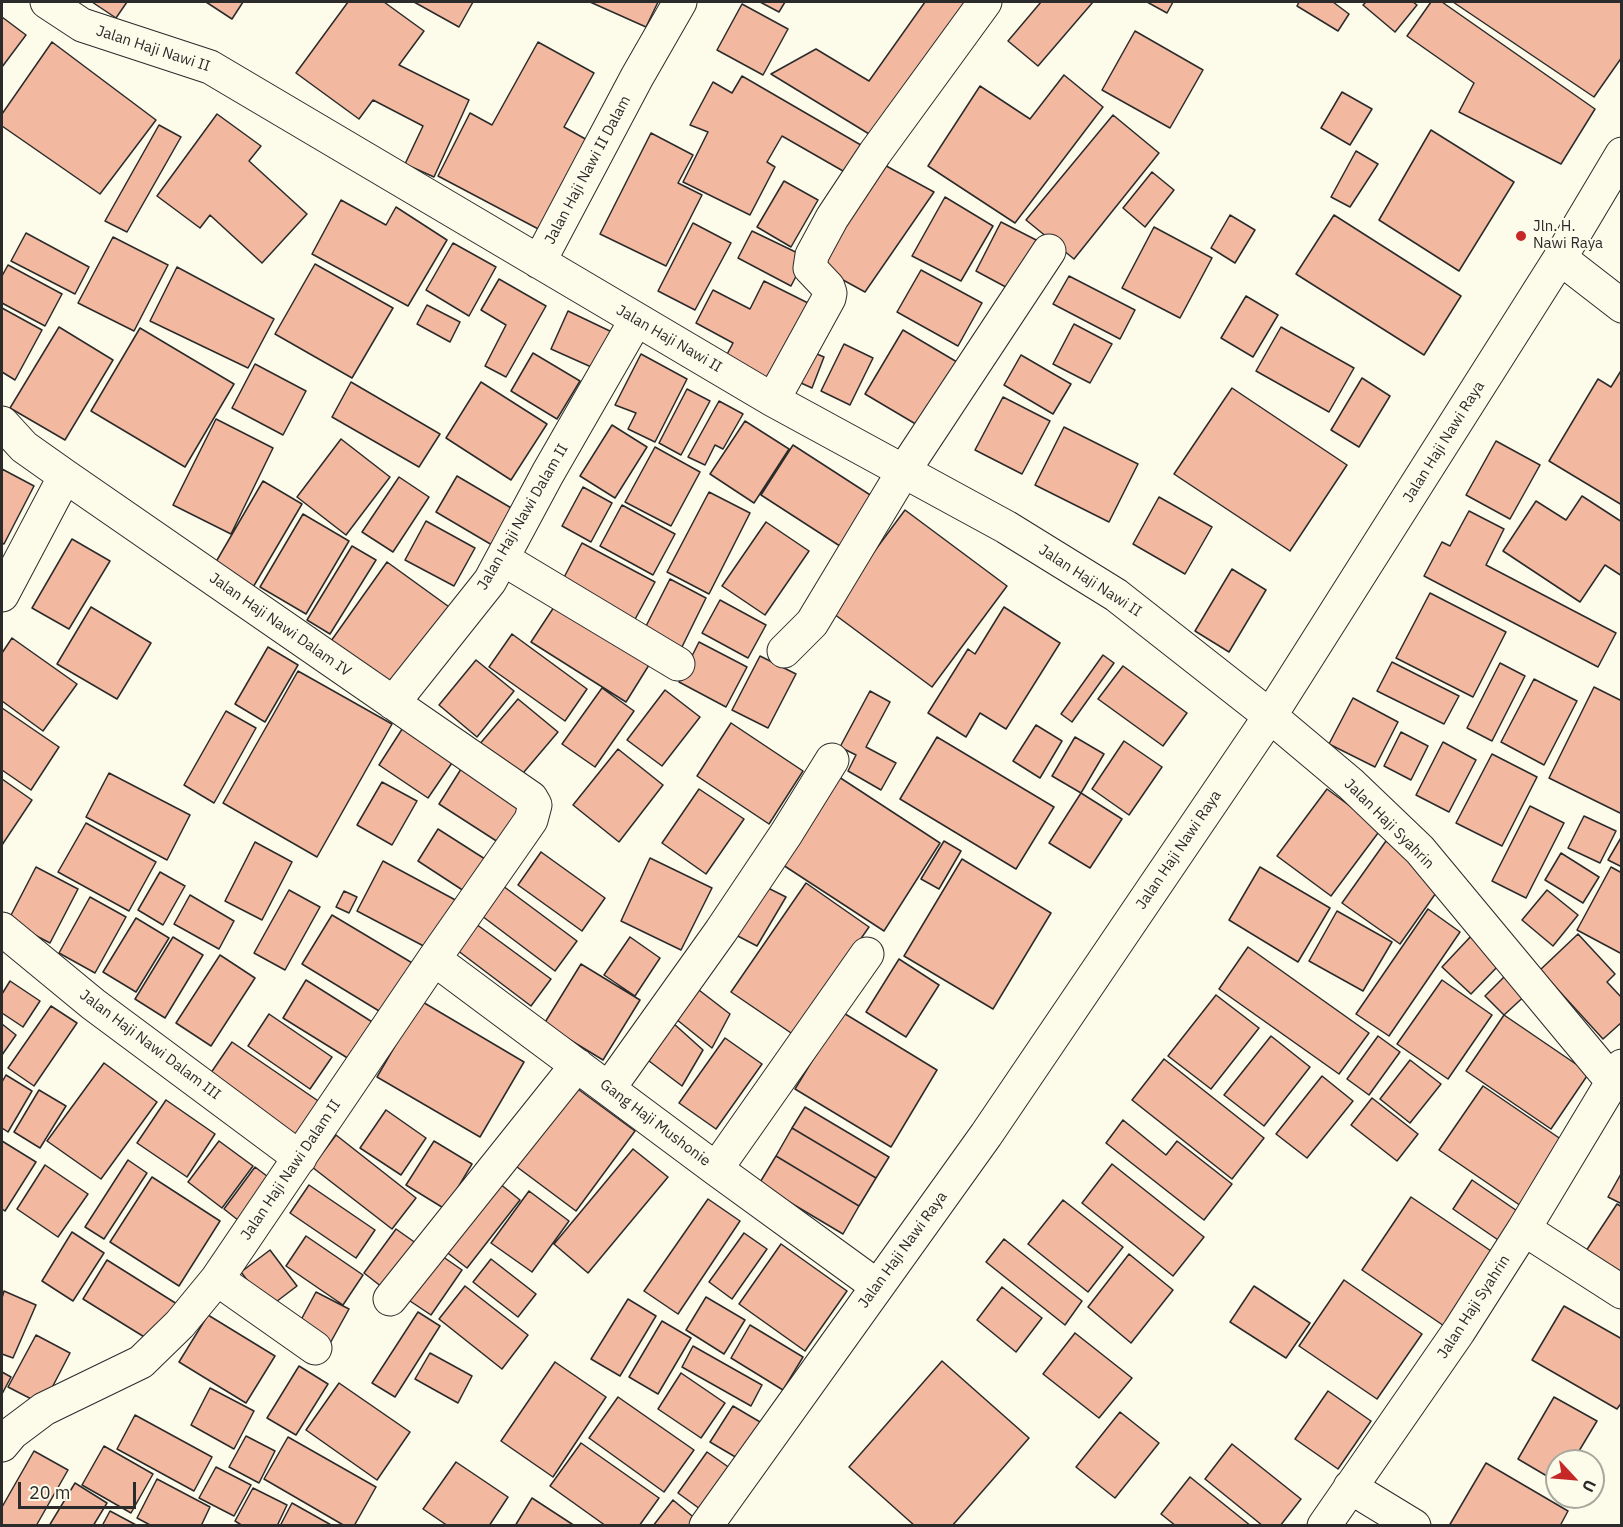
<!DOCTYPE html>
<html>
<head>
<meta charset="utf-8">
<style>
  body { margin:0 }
  #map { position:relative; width:1623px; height:1527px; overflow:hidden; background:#fdfbea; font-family:"IBM Plex Sans",sans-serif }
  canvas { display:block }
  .frame { position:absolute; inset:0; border:3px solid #2b2b2b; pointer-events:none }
  .north { position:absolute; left:1545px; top:1449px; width:60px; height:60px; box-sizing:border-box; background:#fdfbea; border:2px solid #a9a89e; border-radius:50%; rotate:116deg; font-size:16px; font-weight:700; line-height:24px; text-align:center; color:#2b2b2b }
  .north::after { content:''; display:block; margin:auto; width:21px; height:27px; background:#c62828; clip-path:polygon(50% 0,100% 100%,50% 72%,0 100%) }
  .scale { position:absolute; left:18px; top:1482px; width:118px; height:27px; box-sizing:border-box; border:3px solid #2b2b2b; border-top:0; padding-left:8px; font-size:18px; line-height:21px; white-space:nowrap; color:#2b2b2b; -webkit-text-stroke:4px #fdfbea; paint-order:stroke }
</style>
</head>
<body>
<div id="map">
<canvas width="1623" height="1527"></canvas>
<div class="frame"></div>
<div class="north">U</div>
<div class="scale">20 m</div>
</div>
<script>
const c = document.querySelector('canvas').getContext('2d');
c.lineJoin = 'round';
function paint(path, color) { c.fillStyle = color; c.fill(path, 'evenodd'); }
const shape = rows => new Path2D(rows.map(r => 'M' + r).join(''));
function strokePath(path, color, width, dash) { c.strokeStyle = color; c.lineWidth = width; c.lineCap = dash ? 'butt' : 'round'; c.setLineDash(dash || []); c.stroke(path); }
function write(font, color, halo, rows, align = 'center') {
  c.font = font + ' "IBM Plex Sans",sans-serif'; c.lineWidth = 4.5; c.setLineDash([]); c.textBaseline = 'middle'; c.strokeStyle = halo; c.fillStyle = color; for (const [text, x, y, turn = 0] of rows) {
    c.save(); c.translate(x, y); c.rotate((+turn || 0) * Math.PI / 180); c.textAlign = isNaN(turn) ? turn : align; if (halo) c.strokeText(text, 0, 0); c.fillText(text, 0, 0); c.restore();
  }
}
const building = shape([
  [92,2,127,2,116,18,92,2],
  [206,2,243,2,232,19,206,2],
  [348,2,384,2,424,31,399,65,469,100,434,177,405,164,423,126,373,100,359,119,296,73,348,2],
  [414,2,473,2,459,27,414,2],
  [590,2,658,2,646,27,590,2],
  [760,2,785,2,779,12,760,2],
  [925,2,977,2,874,137,771,74,816,49,869,81,925,2],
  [1041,2,1093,2,1038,66,1008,41,1041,2],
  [1147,2,1173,2,1167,13,1147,2],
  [1299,2,1333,2,1349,14,1338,31,1297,6,1299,2],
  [1366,2,1413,2,1417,5,1395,32,1363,5,1366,2],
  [1431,2,1442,2,1595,109,1561,164,1459,112,1474,83,1407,36,1431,2],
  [1453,2,1622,2,1622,57,1594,97,1453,2],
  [742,4,788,29,763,75,717,50,742,4],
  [2,17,26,35,2,67,2,17],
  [1135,31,1203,70,1170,128,1102,90,1135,31],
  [52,42,156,120,100,194,2,126,2,114,52,42],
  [538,42,594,73,564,127,589,141,544,232,438,176,470,113,492,125,538,42],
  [1064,75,1103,107,1015,223,928,166,980,86,1030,119,1064,75],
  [742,76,866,148,850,175,782,136,767,162,775,167,750,215,683,182,708,132,690,125,713,82,732,93,742,76],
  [1342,92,1372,109,1350,145,1321,128,1342,92],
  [217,114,261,146,249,161,307,214,262,263,210,215,200,228,157,196,217,114],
  [1113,115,1159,153,1074,259,1026,220,1113,115],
  [159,125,181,137,127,232,105,221,159,125],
  [1431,130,1514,182,1459,271,1379,220,1431,130],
  [651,133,693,155,678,183,702,195,666,266,600,234,651,133],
  [1356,151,1378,164,1350,207,1331,197,1356,151],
  [879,162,934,192,865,292,812,263,879,162],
  [1152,172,1174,190,1145,227,1123,208,1152,172],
  [784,181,818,200,791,247,757,227,784,181],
  [945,197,993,226,961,281,912,256,945,197],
  [341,200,386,225,396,207,447,240,408,306,312,254,341,200],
  [1230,215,1255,230,1235,263,1211,248,1230,215],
  [1334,215,1461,296,1424,355,1296,274,1334,215],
  [1001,222,1042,243,1017,293,976,271,1001,222],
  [693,223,731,243,695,310,658,291,693,223],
  [1154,227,1212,258,1180,318,1122,288,1154,227],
  [752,231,806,257,791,286,738,258,752,231],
  [26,233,89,267,75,294,11,261,26,233],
  [113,237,168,265,134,331,78,303,113,237],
  [453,243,496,267,469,316,426,290,453,243],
  [315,264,393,308,352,378,275,334,315,264],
  [8,265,62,294,45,326,2,303,2,276,8,265],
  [177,267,274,319,248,368,150,321,177,267],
  [921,270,982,303,958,346,897,312,921,270],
  [1069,276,1135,310,1120,339,1053,304,1069,276],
  [499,279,546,306,506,377,485,366,506,325,481,310,499,279],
  [764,281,814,306,774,385,724,360,733,343,696,323,713,290,750,309,764,281],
  [1246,296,1278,315,1253,357,1221,338,1246,296],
  [427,305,460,322,450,342,417,324,427,305],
  [2,308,42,330,15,380,2,372,2,308],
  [568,311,614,333,598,370,551,349,568,311],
  [1074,324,1112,344,1090,383,1053,364,1074,324],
  [59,327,113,360,65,440,10,408,59,327],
  [1281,327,1354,368,1329,412,1256,371,1281,327],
  [140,328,234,384,185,467,91,411,140,328],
  [903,330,957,362,919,426,865,394,903,330],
  [844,344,873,358,850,405,821,391,844,344],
  [803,348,824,357,812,388,790,378,803,348],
  [533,353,580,381,557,419,511,391,533,353],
  [641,354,687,379,655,442,628,429,636,413,615,405,641,354],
  [1021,355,1071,384,1053,414,1004,385,1021,355],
  [255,364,306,391,283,435,232,408,255,364],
  [1622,369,1622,505,1549,461,1598,379,1611,387,1622,369],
  [1362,378,1390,396,1359,447,1331,430,1362,378],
  [351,382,440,434,419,467,332,417,351,382],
  [481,382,547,424,511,480,446,438,481,382],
  [1232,388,1347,465,1290,551,1174,474,1232,388],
  [687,389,710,401,681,455,659,443,687,389],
  [1003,397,1050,421,1022,474,975,450,1003,397],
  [719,401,743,414,723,449,715,445,705,465,688,457,719,401],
  [216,419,273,448,231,534,173,505,216,419],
  [745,421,789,449,754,503,710,474,745,421],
  [612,425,647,447,615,498,580,476,612,425],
  [1064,427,1138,464,1109,522,1035,485,1064,427],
  [341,439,390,477,346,535,297,497,341,439],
  [1496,441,1540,465,1510,519,1466,495,1496,441],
  [793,445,878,500,846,550,761,495,793,445],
  [655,447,700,472,671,526,625,502,655,447],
  [2,469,34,486,4,544,2,543,2,469],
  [457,476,513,509,492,545,436,512,457,476],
  [399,477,429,497,393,552,362,532,399,477],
  [263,481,302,504,252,589,213,567,263,481],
  [583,487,612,503,591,542,562,526,583,487],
  [709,492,750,513,709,594,667,572,709,492],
  [1582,496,1622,522,1622,576,1605,565,1580,602,1503,551,1536,501,1566,520,1582,496],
  [1159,497,1212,527,1185,574,1133,544,1159,497],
  [622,505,675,534,653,575,600,546,622,505],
  [905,510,1007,586,932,687,830,611,905,510],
  [1469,511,1504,529,1486,565,1616,633,1598,667,1424,576,1442,542,1450,546,1469,511],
  [303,514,349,541,306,614,260,587,303,514],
  [426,521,475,548,454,586,405,560,426,521],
  [766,522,809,551,765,615,722,586,766,522],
  [72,539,110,561,69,629,32,608,72,539],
  [582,543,655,582,632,625,560,585,582,543],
  [352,546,376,560,330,634,307,620,352,546],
  [387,562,452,609,396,688,331,641,387,562],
  [1232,569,1266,590,1229,652,1195,631,1232,569],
  [670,579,706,598,679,653,642,634,670,579],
  [1430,593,1506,632,1473,697,1396,658,1430,593],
  [720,600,766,625,748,658,702,633,720,600],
  [556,604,649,665,626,702,531,642,556,604],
  [91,607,151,643,117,699,57,664,91,607],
  [1004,607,1060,643,1006,729,980,713,966,737,928,713,968,649,975,654,1004,607],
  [512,634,587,689,565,721,489,667,512,634],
  [12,638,77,684,43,731,2,701,2,653,12,638],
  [699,642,747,667,726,707,679,682,699,642],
  [268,647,298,665,265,722,235,704,268,647],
  [1103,655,1114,663,1072,722,1061,714,1103,655],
  [760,656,796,674,768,728,732,710,760,656],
  [476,660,514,691,477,737,439,705,476,660],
  [1392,662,1459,696,1444,724,1377,691,1392,662],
  [1500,663,1525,676,1492,741,1467,728,1500,663],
  [1123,666,1187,713,1163,746,1098,699,1123,666],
  [298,671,392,724,317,857,223,803,298,671],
  [1534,679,1577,701,1544,765,1501,742,1534,679],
  [1594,687,1622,701,1622,809,1620,813,1549,778,1594,687],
  [602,688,634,711,595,767,562,744,602,688],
  [665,690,700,717,662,766,627,740,665,690],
  [870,691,890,702,866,747,896,763,881,790,848,771,856,755,840,747,870,691],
  [1353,698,1398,722,1375,767,1329,744,1353,698],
  [518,699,558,732,518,779,478,746,518,699],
  [2,708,59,747,31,790,2,770,2,708],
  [226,711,256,728,214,803,184,785,226,711],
  [406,723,456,757,428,798,379,765,406,723],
  [731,723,803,771,769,824,697,776,731,723],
  [1036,725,1062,741,1040,778,1013,761,1036,725],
  [1401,732,1428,746,1411,780,1384,766,1401,732],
  [937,737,1054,807,1016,869,900,799,937,737],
  [1075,737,1104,754,1081,793,1052,776,1075,737],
  [1124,741,1162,767,1129,815,1092,789,1124,741],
  [1443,742,1476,760,1449,812,1416,795,1443,742],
  [618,749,663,785,619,842,573,805,618,749],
  [1492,754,1537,777,1502,846,1456,823,1492,754],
  [463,766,522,804,498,842,439,804,463,766],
  [109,773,190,815,167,860,86,817,109,773],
  [839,777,940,843,884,931,783,865,839,777],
  [2,779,32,800,2,845,2,779],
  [382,782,417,801,392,845,357,825,382,782],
  [699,789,744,819,706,874,662,843,699,789],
  [1327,789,1381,829,1331,896,1277,856,1327,789],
  [1081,793,1122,819,1090,868,1049,843,1081,793],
  [1530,806,1564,823,1526,898,1492,881,1530,806],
  [1584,816,1616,831,1600,863,1568,848,1584,816],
  [86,823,156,862,129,911,58,872,86,823],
  [438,829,485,859,464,891,418,861,438,829],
  [1622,836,1622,867,1608,860,1622,836],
  [944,841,961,851,939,889,921,879,944,841],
  [1386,841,1443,883,1400,944,1342,903,1386,841],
  [255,842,292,862,262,920,225,901,255,842],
  [541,852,605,898,582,931,518,885,541,852],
  [1561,853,1599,877,1583,903,1545,880,1561,853],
  [650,858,712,888,681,950,621,921,650,858],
  [962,859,1051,913,993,1009,904,956,962,859],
  [383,861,461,903,435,952,357,911,383,861],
  [36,867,78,889,50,943,8,921,36,867],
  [1260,867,1330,908,1298,962,1229,920,1260,867],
  [1611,867,1622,873,1622,954,1577,930,1611,867],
  [160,872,185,886,163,925,138,910,160,872],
  [499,883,577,941,555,971,478,913,499,883],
  [758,883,786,897,757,946,730,932,758,883],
  [806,883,869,927,794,1035,731,992,806,883],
  [289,890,320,907,285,970,254,953,289,890],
  [1547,890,1578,915,1553,946,1522,920,1547,890],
  [344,891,357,897,349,913,336,907,344,891],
  [190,895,234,921,219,949,174,924,190,895],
  [90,897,126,917,95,973,59,953,90,897],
  [1428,909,1460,932,1389,1036,1356,1014,1428,909],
  [1337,911,1392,942,1363,991,1309,961,1337,911],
  [332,915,414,964,384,1014,302,964,332,915],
  [136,918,169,938,136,992,103,972,136,918],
  [476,924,551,979,531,1006,457,950,476,924],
  [1473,934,1502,962,1471,994,1442,967,1473,934],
  [1578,934,1615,974,1607,982,1622,998,1622,1022,1603,1039,1540,970,1578,934],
  [173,937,203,955,165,1018,135,999,173,937],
  [630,937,660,958,635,996,604,975,630,937],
  [1248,947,1369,1033,1339,1074,1219,989,1248,947],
  [220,955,255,978,211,1046,176,1023,220,955],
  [899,959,939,985,906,1037,866,1012,899,959],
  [581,964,640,1000,603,1060,544,1024,581,964],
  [1509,972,1529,992,1504,1015,1485,996,1509,972],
  [306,980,377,1025,354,1062,283,1018,306,980],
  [1442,980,1492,1015,1448,1079,1397,1044,1442,980],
  [10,981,40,1001,23,1027,2,1013,2,994,10,981],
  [695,987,730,1014,712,1048,676,1019,695,987],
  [1216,995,1259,1028,1211,1089,1168,1056,1216,995],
  [421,1001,524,1062,480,1137,377,1077,421,1001],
  [51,1006,77,1023,34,1086,8,1068,51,1006],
  [842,1012,937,1070,891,1147,795,1089,842,1012],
  [269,1014,332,1057,310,1089,248,1046,269,1014],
  [1504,1015,1589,1073,1551,1129,1466,1071,1504,1015],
  [673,1023,703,1050,682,1086,649,1061,673,1023],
  [2,1024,16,1035,2,1055,2,1024],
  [1271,1036,1310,1067,1264,1126,1224,1095,1271,1036],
  [1378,1036,1400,1052,1369,1095,1347,1079,1378,1036],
  [725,1038,762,1064,716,1129,679,1103,725,1038],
  [232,1042,330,1109,301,1150,204,1083,232,1042],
  [1164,1059,1264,1138,1232,1179,1132,1100,1164,1059],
  [1410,1060,1441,1084,1410,1123,1380,1099,1410,1060],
  [104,1063,157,1102,101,1179,47,1141,104,1063],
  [6,1075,32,1091,8,1132,2,1128,2,1082,6,1075],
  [1322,1076,1353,1101,1307,1158,1276,1134,1322,1076],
  [567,1081,635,1131,576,1211,509,1161,567,1081],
  [1483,1086,1568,1144,1524,1208,1439,1150,1483,1086],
  [39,1090,66,1106,40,1148,14,1132,39,1090],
  [1372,1098,1418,1134,1397,1161,1351,1125,1372,1098],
  [166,1100,215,1134,187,1177,137,1143,166,1100],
  [805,1107,889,1157,876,1178,792,1128,805,1107],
  [386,1110,426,1138,401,1175,360,1148,386,1110],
  [1123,1120,1166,1155,1177,1141,1232,1184,1204,1220,1106,1143,1123,1120],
  [792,1128,876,1178,859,1206,776,1156,792,1128],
  [336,1135,416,1198,392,1229,312,1167,336,1135],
  [2,1141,36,1162,5,1211,2,1209,2,1141],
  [219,1141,253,1166,222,1208,188,1182,219,1141],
  [434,1141,472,1164,445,1209,406,1185,434,1141],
  [633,1149,668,1177,588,1273,554,1244,633,1149],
  [776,1156,859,1206,843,1234,759,1184,776,1156],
  [128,1160,147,1173,104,1239,85,1227,128,1160],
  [1112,1164,1204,1237,1173,1276,1082,1203,1112,1164],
  [45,1165,88,1194,58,1237,17,1209,45,1165],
  [255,1167,280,1186,248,1228,224,1209,255,1167],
  [1622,1172,1622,1204,1608,1197,1622,1172],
  [152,1177,220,1221,179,1286,110,1242,152,1177],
  [494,1179,520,1200,467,1268,440,1247,494,1179],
  [1472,1180,1523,1215,1504,1244,1453,1209,1472,1180],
  [309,1185,375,1230,356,1258,290,1213,309,1185],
  [529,1191,569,1221,532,1272,491,1243,529,1191],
  [1411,1197,1500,1257,1450,1330,1362,1270,1411,1197],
  [708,1199,740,1221,678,1314,644,1291,708,1199],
  [1063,1200,1123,1247,1088,1292,1028,1244,1063,1200],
  [1617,1204,1622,1207,1622,1275,1586,1251,1617,1204],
  [396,1229,420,1246,387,1291,364,1273,396,1229],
  [72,1232,104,1253,73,1301,42,1281,72,1232],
  [744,1233,767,1249,732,1299,709,1282,744,1233],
  [306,1236,363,1275,343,1305,286,1266,306,1236],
  [1004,1239,1082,1301,1065,1325,986,1262,1004,1239],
  [781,1244,847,1291,805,1351,739,1304,781,1244],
  [270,1250,297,1286,268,1308,241,1272,270,1250],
  [439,1254,462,1270,431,1315,407,1299,439,1254],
  [1129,1254,1173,1290,1131,1343,1088,1307,1129,1254],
  [491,1259,536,1294,518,1317,473,1282,491,1259],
  [107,1260,177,1304,154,1343,83,1299,107,1260],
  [1344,1280,1422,1334,1377,1399,1299,1346,1344,1280],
  [465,1286,528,1335,502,1369,439,1319,465,1286],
  [1254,1286,1310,1323,1286,1358,1230,1322,1254,1286],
  [1002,1287,1042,1318,1016,1352,977,1320,1002,1287],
  [4,1291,36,1305,13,1358,2,1354,2,1298,4,1291],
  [316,1292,349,1309,328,1347,296,1329,316,1292],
  [706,1297,745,1320,724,1354,686,1330,706,1297],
  [628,1299,656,1316,620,1376,591,1359,628,1299],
  [1564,1306,1622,1339,1622,1402,1617,1409,1532,1360,1564,1306],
  [418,1312,440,1326,395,1397,372,1383,418,1312],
  [208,1315,275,1356,246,1403,179,1362,208,1315],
  [662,1321,691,1338,658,1394,629,1377,662,1321],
  [750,1325,803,1357,783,1390,731,1358,750,1325],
  [1075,1333,1132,1378,1099,1418,1043,1374,1075,1333],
  [36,1335,70,1353,43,1405,8,1387,36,1335],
  [693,1346,762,1385,751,1406,682,1367,693,1346],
  [430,1353,472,1376,458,1403,415,1379,430,1353],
  [942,1361,1029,1438,952,1526,915,1526,849,1467,942,1361],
  [555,1362,606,1397,553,1477,501,1441,555,1362],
  [299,1366,328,1384,296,1435,267,1418,299,1366],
  [2,1372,11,1377,2,1394,2,1372],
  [681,1373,725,1403,701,1438,658,1409,681,1373],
  [339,1383,410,1432,377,1480,306,1430,339,1383],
  [210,1388,254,1411,234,1449,191,1425,210,1388],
  [1328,1391,1371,1421,1338,1469,1295,1439,1328,1391],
  [618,1397,694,1450,664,1492,589,1438,618,1397],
  [1554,1397,1597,1421,1573,1461,1557,1461,1557,1482,1518,1459,1554,1397],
  [733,1406,772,1429,749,1465,710,1442,733,1406],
  [1120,1412,1159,1443,1115,1498,1076,1467,1120,1412],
  [135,1415,212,1457,194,1491,117,1449,135,1415],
  [246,1436,275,1451,259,1483,229,1467,246,1436],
  [288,1437,376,1487,354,1526,345,1526,264,1479,288,1437],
  [581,1443,659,1498,639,1526,606,1526,550,1486,581,1443],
  [1232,1444,1301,1499,1280,1526,1263,1526,1205,1479,1232,1444],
  [104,1446,153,1474,131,1513,82,1485,104,1446],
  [34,1451,68,1470,36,1526,2,1526,2,1507,34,1451],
  [707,1452,737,1473,707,1514,678,1493,707,1452],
  [456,1462,508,1497,489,1526,448,1526,423,1509,456,1462],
  [1486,1463,1568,1511,1560,1526,1449,1526,1486,1463],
  [216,1467,251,1485,234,1516,199,1498,216,1467],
  [1190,1477,1251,1526,1176,1526,1161,1514,1190,1477],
  [157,1479,210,1507,201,1526,152,1526,137,1518,157,1479],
  [75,1483,107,1503,93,1526,49,1526,75,1483],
  [253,1488,287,1505,277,1526,243,1526,235,1521,253,1488],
  [532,1498,575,1526,515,1526,532,1498],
  [673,1500,704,1526,653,1526,673,1500],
  [292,1503,333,1526,280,1526,292,1503],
  [110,1511,138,1526,102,1526,110,1511]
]);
const minor = shape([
  [47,2,82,25,210,67,773,400,1006,527,1116,595,1270,716,1351,784,1420,850,1612,1081],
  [1560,258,1622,306],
  [539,262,637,77,680,2],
  [773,400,829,298,830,293,828,287,810,268,812,255,832,218,875,153,985,2],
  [2,423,24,447,65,476,531,798,535,805,531,820,522,833,434,959,217,1279,180,1324,141,1362,44,1409,12,1433,2,1445],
  [503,559,678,664],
  [2,595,65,476],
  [784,651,812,623,903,472,1049,251],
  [393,703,490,581,548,473,636,320],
  [2,929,93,1004,300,1158],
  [434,959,716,1169,877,1286],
  [609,1088,721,931,786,834,832,760],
  [716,1169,867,954],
  [1524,1229,1622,1292],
  [217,1279,315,1348],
  [390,1299,577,1065],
  [1350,1487,1414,1526],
  [706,1526,986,1135,1270,716,1560,258,1622,154],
  [1324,1526,1459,1331,1524,1229,1622,1066]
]);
const markers = [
  [1521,236,6,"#c62828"]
];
const streetNames = [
  ["Jalan Haji Nawi II",153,49,18],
  ["Jalan Haji Nawi II Dalam",588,170,-62],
  ["Jalan Haji Nawi II",669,339,30],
  ["Jalan Haji Nawi Raya",1444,442,-58],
  ["Jalan Haji Nawi Dalam II",523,517,-60],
  ["Jalan Haji Nawi II",1090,581,33],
  ["Jalan Haji Nawi Dalam IV",280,625,35],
  ["Jalan Haji Syahrin",1389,824,45],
  ["Jalan Haji Nawi Raya",1179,850,-56],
  ["Jalan Haji Nawi Dalam III",150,1045,37],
  ["Gang Haji Mushonie",655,1123,37],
  ["Jalan Haji Nawi Dalam II",291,1170,-56],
  ["Jalan Haji Nawi Raya",903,1250,-54],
  ["Jalan Haji Syahrin",1474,1307,-57]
];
const poiNames = [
  ["Jln. H.",1533,227],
  ["Nawi Raya",1533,244]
];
paint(building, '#f2b8a0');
strokePath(building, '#2b2b2b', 1.5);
strokePath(minor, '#2b2b2b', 35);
strokePath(minor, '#fdfbea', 33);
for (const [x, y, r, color] of markers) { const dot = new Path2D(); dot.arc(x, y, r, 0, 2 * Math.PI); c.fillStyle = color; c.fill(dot); strokePath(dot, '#fdfbea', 2); }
write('15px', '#2b2b2b', '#fdfbea', streetNames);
write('15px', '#2b2b2b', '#fdfbea', poiNames, 'left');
</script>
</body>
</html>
